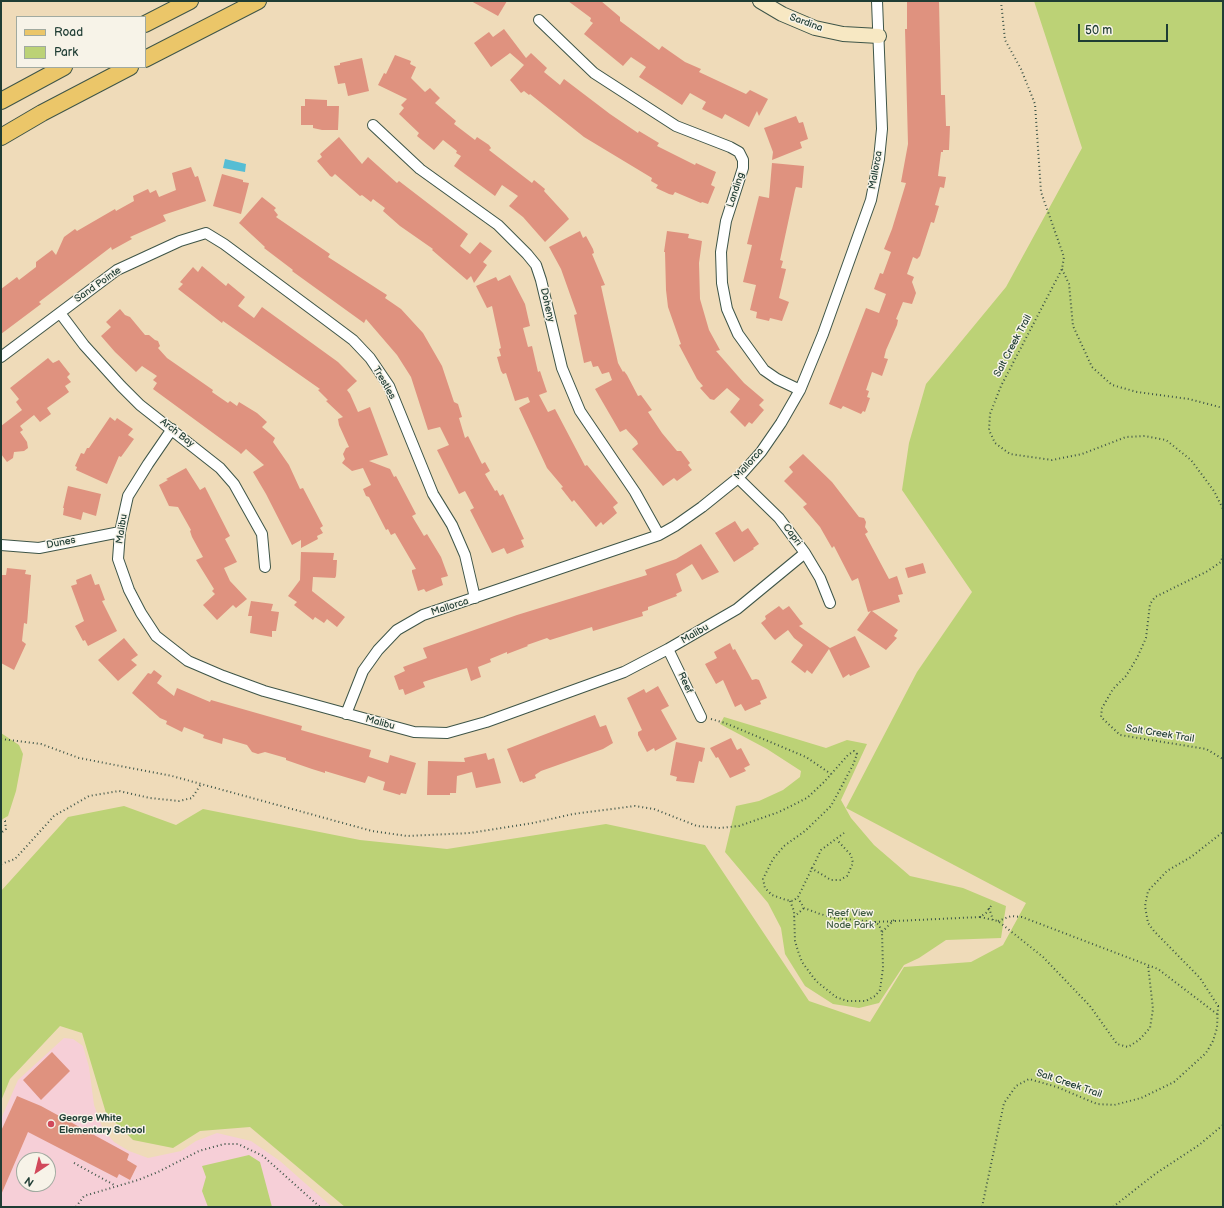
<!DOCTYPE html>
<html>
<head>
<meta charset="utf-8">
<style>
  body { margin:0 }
  #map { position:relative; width:1224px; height:1208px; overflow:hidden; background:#efdbb9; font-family:"Balsamiq Sans",sans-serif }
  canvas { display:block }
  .frame { position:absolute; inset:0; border:2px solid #1f3d34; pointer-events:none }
  .legend { position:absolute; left:16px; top:16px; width:130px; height:52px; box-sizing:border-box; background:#f7f3e8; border:1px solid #a1aaa0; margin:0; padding:5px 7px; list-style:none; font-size:12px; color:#1f3d34 }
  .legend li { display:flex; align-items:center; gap:8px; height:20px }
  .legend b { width:20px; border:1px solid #a1aaa0 }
  .north { position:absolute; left:16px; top:1152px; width:40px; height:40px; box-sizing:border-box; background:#f7f3e8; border:1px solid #a1aaa0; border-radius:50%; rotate:215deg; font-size:11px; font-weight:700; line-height:16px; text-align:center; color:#1f3d34 }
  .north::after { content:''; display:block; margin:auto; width:14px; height:18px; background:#d1495b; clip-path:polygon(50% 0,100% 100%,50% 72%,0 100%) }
  .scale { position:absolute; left:1078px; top:24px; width:90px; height:18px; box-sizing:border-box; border:2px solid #1f3d34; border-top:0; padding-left:5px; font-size:12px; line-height:14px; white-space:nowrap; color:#1f3d34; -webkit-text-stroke:3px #f7f3e8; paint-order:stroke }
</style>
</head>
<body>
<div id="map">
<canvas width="1224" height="1208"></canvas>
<div class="frame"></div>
<ul class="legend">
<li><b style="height:5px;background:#ebc669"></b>Road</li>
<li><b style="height:11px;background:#bcd276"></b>Park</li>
</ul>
<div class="north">N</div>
<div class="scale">50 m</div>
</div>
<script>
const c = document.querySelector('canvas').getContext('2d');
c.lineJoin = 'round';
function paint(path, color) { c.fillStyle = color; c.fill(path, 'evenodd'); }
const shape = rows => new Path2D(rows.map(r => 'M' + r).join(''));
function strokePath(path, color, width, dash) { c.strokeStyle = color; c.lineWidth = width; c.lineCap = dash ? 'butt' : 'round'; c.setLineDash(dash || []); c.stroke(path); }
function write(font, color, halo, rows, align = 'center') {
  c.font = font + ' "Balsamiq Sans",sans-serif'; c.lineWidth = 3; c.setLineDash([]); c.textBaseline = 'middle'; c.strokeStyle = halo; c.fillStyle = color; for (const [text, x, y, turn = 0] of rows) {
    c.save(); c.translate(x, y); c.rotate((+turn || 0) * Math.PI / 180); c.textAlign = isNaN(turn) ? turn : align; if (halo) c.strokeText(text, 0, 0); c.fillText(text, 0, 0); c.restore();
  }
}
const built = shape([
  [64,1038,73,1039,83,1046,89,1067,94,1105,103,1129,114,1142,129,1151,148,1158,181,1151,196,1141,217,1133,251,1141,280,1161,332,1207,1,1207,1,1119,18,1080],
  [24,1160,48,1160,48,1184,24,1184]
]);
const green = shape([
  [1034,1,1223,1,1223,1207,345,1207,250,1127,200,1131,173,1148,133,1140,106,1113,82,1033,60,1026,10,1079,1,1101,1,891,68,817,124,806,176,825,203,809,360,840,447,849,606,824,705,845,809,1001,870,1022,904,967,971,962,1003,945,1026,903,846,808,917,672,972,592,902,490,909,443,926,384,1006,287,1082,148],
  [724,717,826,748,847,740,867,744,841,800,851,818,874,845,910,876,963,888,1006,906,1001,938,946,940,919,958,904,965,879,1003,859,1008,833,1004,805,986,785,954,781,928,768,903,725,852,736,806,759,801,783,790,800,777,801,771,767,749,720,724],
  [1,733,19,745,23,754,16,791,8,816,1,820],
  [249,1155,260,1162,272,1207,208,1207,202,1191,206,1177,202,1166]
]);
const water = shape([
  [225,159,246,164,245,172,223,168]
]);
const building = shape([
  [471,1,507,1,498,16],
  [568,1,601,1,620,17,620,21,659,50,662,46,685,62,701,69,699,72,746,94,750,90,768,99,759,116,757,111,749,127,725,114,722,119,702,109,706,102,690,93,682,105,639,77,646,67,631,57,623,66,584,34,593,23,590,21,591,18],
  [907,1,939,1,941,95,945,95,946,126,950,126,949,150,943,150,943,152,941,152,938,176,946,177,944,188,940,187,935,205,939,206,934,223,931,222,920,256,917,259,913,257,907,274,914,277,912,282,916,293,912,304,903,302,896,319,898,320,897,325,886,350,884,358,888,359,882,376,872,372,866,390,869,391,867,397,870,398,865,412,863,411,861,414,843,406,841,409,829,404,866,308,879,313,886,294,874,289,880,273,883,274,891,252,884,249,892,229,906,183,901,182,908,144,905,29,907,29],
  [504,29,526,58,531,53,547,68,544,72,560,85,564,79,610,114,638,133,639,131,659,143,657,146,695,165,696,163,716,172,711,185,715,187,708,204,702,202,701,203,675,192,673,195,669,194,656,188,658,185,651,181,652,178,584,137,530,94,529,95,524,91,521,93,510,80,524,65,510,53,491,67,474,43,489,32,493,37],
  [395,55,411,61,410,64,416,67,411,78,425,92,430,88,440,98,435,103,456,121,454,124,475,140,477,137,489,145,491,148,489,150,532,183,534,180,545,189,544,191,566,215,569,219,545,242,523,217,509,206,518,196,502,185,495,196,454,166,461,156,456,153,457,151,443,140,434,150,417,136,419,133,399,114,404,108,401,105,407,99,378,85,384,73,386,74],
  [362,58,369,91,348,96,345,83,338,84,334,66,340,65,340,63],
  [305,99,327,100,327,106,339,106,338,130,322,130,313,128,313,125,301,125,301,106,305,106],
  [796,116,799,123,803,122,808,139,800,142,802,148,772,160,773,152,764,128],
  [339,137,362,164,368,157,397,183,399,181,468,234,460,246,470,254,480,242,492,251,483,262,487,265,474,283,471,276,467,280,432,250,433,249,400,226,383,211,385,208,373,199,371,202,362,195,360,196,335,174,332,177,330,176,317,161,322,157,320,154],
  [772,163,804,166,802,188,796,187,795,190,780,260,783,261,781,268,786,269,779,298,789,302,782,321,770,318,769,321,756,318,757,312,750,310,756,285,743,282,752,245,747,244,759,196,769,198],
  [191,167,195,177,198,176,206,201,163,215,166,221,130,237,132,239,112,250,111,247,39,302,41,304,1,334,1,289,17,277,19,280,36,267,36,262,52,250,56,255,64,237,75,229,77,231,115,209,116,211,134,201,133,196,148,189,150,193,156,190,159,197,176,190,172,173],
  [222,174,243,180,243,182,249,183,241,214,213,206],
  [262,197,276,208,274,210,278,215,276,217,330,254,328,257,387,295,385,298,401,309,423,333,442,366,454,402,458,404,462,417,459,418,465,438,468,436,482,464,485,462,490,471,485,474,495,491,497,490,500,496,503,494,524,539,521,540,524,547,507,554,504,548,492,553,470,510,474,508,465,491,459,494,437,450,449,445,440,427,428,430,411,377,397,355,366,319,364,323,292,271,293,270,264,248,265,247,239,223],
  [580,231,583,238,586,236,593,249,594,253,592,254,605,285,601,286,618,363,623,372,624,371,627,375,638,396,641,395,652,410,648,412,662,433,677,451,681,451,690,463,688,465,692,470,677,481,674,478,663,486,632,449,638,444,637,441,626,429,620,432,595,389,612,380,609,372,602,374,598,366,593,367,591,361,584,363,574,315,577,314,561,269,549,247],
  [667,231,689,234,688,238,702,241,699,263,700,299,709,330,720,350,716,351,744,383,764,400,759,405,764,410,752,424,749,422,745,427,730,412,740,399,727,388,714,400,710,399,700,388,703,386,697,379,679,345,681,344,668,307,666,290,665,252,664,252],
  [202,266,226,286,228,283,245,297,238,306,254,318,262,307,338,362,357,381,347,390,350,394,358,412,370,407,388,455,369,461,390,469,394,477,396,476,416,514,412,516,424,536,427,534,441,557,448,576,441,578,443,585,426,592,424,589,418,591,412,572,412,570,416,569,395,533,391,535,388,529,386,530,369,497,366,496,363,489,371,485,363,468,352,471,342,463,345,459,343,454,346,448,349,447,339,425,338,419,343,417,326,401,328,400,318,390,320,389,223,321,222,323,178,289,183,284,180,282,193,267,198,272],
  [510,275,525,304,530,326,523,328,528,347,532,346,538,372,540,371,547,392,539,395,548,412,555,409,585,466,587,465,618,503,613,507,617,513,603,525,601,522,596,527,574,500,572,502,561,488,563,487,547,468,519,408,530,402,528,397,515,401,506,373,503,374,501,371,497,357,501,356,499,349,501,348,492,306,487,308,476,286,496,277,498,281],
  [120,309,125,315,130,317,145,335,149,335,155,340,158,341,160,346,158,348,167,358,213,390,212,392,228,403,230,401,237,406,239,402,257,413,267,422,262,427,275,438,273,442,289,465,300,489,303,488,323,526,320,528,323,533,317,536,318,539,301,548,301,540,292,545,266,494,253,472,264,465,246,449,241,454,239,452,153,389,157,383,153,380,157,376,142,366,136,372,115,352,101,336,111,327,106,322],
  [48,358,53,363,59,360,70,374,67,377,71,382,65,386,69,392,47,408,51,414,40,422,34,415,20,426,23,430,20,432,27,442,28,448,24,451,14,452,13,458,7,462,1,454,1,426,22,410,16,402,19,399,10,388],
  [110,417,115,421,117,418,133,429,128,435,134,439,121,457,119,456,107,484,76,470,77,467,75,466,81,453,84,454,87,448,89,448],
  [803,454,832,482,859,517,864,518,866,522,865,527,868,532,865,534,889,579,897,576,903,594,898,595,900,602,872,611,898,630,894,636,897,638,886,650,857,630,871,611,868,612,858,578,852,581,834,546,832,548,820,527,803,507,807,504,784,481,793,472,789,467],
  [186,468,200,490,205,487,230,536,225,539,237,562,224,568,230,581,247,599,236,608,233,605,217,620,203,605,215,594,212,591,214,589,196,560,203,557,192,537,190,531,191,530,178,507,169,506,159,485,168,480,166,479],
  [68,486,101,494,96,516,83,512,81,520,63,515,64,508,63,508],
  [735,521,742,532,748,528,759,544,753,548,754,549,734,562,715,533],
  [701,544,719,572,702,580,692,564,676,574,682,591,676,594,677,596,648,607,648,610,642,612,643,616,593,631,592,627,550,640,547,638,527,645,528,646,507,654,507,652,490,659,491,662,478,667,481,677,471,681,467,668,423,682,425,687,405,695,403,689,399,690,394,676,405,671,403,667,427,658,423,648,517,615,647,575,645,570,676,559],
  [301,552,334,553,333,560,337,560,336,576,335,578,313,577,312,591,345,617,337,627,327,619,324,623,315,617,313,620,294,605,297,602,288,596,300,580],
  [923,563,926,573,908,578,905,568],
  [7,568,26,570,25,574,31,575,27,624,24,623,22,641,26,644,14,670,1,663,1,575,6,575],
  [91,574,95,585,99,584,105,600,102,601,117,631,88,646,85,640,83,641,75,626,84,621,71,586,77,584,76,580],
  [251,601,273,604,271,611,279,612,276,631,272,631,272,637,250,633,252,616,248,616],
  [779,606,783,610,789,606,803,624,799,626,830,648,855,636,870,667,850,676,849,674,843,678,829,649,812,674,807,670,805,673,791,662,803,645,794,638,788,630,775,640,773,638,761,623,766,619,765,616],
  [124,638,138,655,131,660,137,665,118,681,98,660],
  [730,643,733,650,735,649,752,680,756,679,759,680,767,698,760,701,761,704,745,711,741,704,735,707,723,680,716,684,705,664,717,658,714,652],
  [154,670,162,676,157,683,174,696,177,688,210,702,211,700,302,726,301,730,371,750,369,757,388,763,390,755,416,763,406,794,401,793,400,795,383,790,385,782,368,776,365,783,325,771,325,773,312,769,286,760,286,758,265,752,258,754,252,752,247,745,223,738,222,744,206,739,203,738,204,735,184,727,182,732,166,724,167,721,160,718,132,693,148,673,151,674],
  [658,686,669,706,661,710,677,739,655,751,654,748,647,752,638,735,638,732,642,730,627,698,644,689,646,693],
  [595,715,600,727,606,725,613,743,603,749,541,771,535,775,536,778,523,783,522,781,520,782,507,749],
  [731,738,737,750,741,748,750,765,744,768,746,771,730,778,718,757,716,758,710,748],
  [676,742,705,748,702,762,699,761,694,783,676,781,677,777,670,775],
  [486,753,488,760,494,758,501,783,476,788,472,772,457,776,456,793,450,793,450,795,427,795,428,761,465,762,464,758],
  [52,1052,70,1071,41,1100,23,1080],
  [17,1096,41,1106,129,1154,127,1160,137,1166,130,1180,119,1174,117,1178,28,1132,1,1195,1,1131]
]);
const path = shape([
  [1001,1,1005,40,1021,69,1035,104,1041,192,1064,257,1062,269,1001,386,990,414,989,430,995,443,1010,454,1052,460,1082,454,1126,437,1145,436,1166,440,1191,460,1214,491,1223,509],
  [1062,269,1069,284,1073,326,1092,367,1112,385,1137,392,1189,399,1223,408],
  [1223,555,1221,562,1206,572,1155,597,1150,604,1146,638,1137,658,1126,676,1113,689,1102,708,1101,717,1120,735,1206,749,1223,759],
  [711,719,725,723,806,757,831,774],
  [1,739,41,744,79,758,172,776,372,831,407,836,470,833,533,823,573,814,635,806,654,809,697,826,720,828,739,826,779,812,807,798,824,782,848,755,854,751,857,754,853,765,831,806,805,831,784,846,773,859,763,879,765,888,772,895,786,900,793,901,798,897,821,850,844,833],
  [1,820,5,821,6,829,1,833],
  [1,864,15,859,54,816,89,796,119,791,150,798,179,801,192,798,201,784],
  [811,868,831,880,840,880,847,876,853,863,851,855,837,840],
  [790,901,794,911,795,941,798,951,802,962,816,981,836,997,847,1001,866,1001,875,996,880,990,883,968,882,932,879,925,875,922,835,918,820,914,804,908,798,898],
  [989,908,993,920],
  [794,917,804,908],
  [980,917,998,921,1043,957,1090,1006,1117,1044,1128,1047,1139,1040,1150,1028,1153,1009,1148,965],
  [998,921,1011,916,1022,917,1158,969,1217,1014],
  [875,922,980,917,986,913,991,906],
  [882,932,894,920],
  [1218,1006,1223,1006],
  [74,1163,116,1186],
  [76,1207,84,1196,138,1180,158,1172,199,1151,224,1144,238,1144,263,1156,320,1207],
  [982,1207,1004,1103,1016,1086,1029,1079,1057,1087,1097,1104,1114,1105,1141,1098,1174,1082,1206,1053,1213,1041,1217,1028,1218,1006,1200,978,1154,931,1148,923,1145,906,1148,891,1167,871,1191,857,1223,832],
  [1113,1207,1155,1174,1199,1145,1223,1125]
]);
const street = shape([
  [539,20,594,73,676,126,730,147,739,152,743,160,743,168,726,221,721,252,722,283,727,309,738,334,764,370,777,379,800,390],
  [373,125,420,169,498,225,527,254,536,265,541,280,562,368,580,411,635,492,659,535],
  [60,313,84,345,121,386,140,405,220,468,234,484,262,534,265,567],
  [1,357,117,270,180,241,206,233,224,244,325,319,353,340,370,358,389,386,433,494,452,525,465,555,475,598],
  [172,429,148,464,128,496,120,532,118,559,129,590,141,613,156,636,188,661,223,676,264,691,414,732,447,733,486,722,624,672,668,649,737,609,805,553],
  [738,478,779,518,805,553,820,578,830,603],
  [1,545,39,548,120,532],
  [668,649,701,717],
  [346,714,363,671,378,650,397,630,423,615,659,535,675,526,702,507,738,478,761,452,781,423,800,390,823,334,871,200,879,159,882,129,877,1]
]);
const secondary = shape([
  [760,1,782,14,815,28,843,34,879,36]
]);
const primary = shape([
  [145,24,190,1],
  [145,59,258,1],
  [1,101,64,67],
  [1,137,42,113,130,67]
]);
const markers = [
  [51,1124,4,"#d1495b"]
];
const streetNames = [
  ["Sardina",806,23,20],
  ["Mallorca",876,170,-80],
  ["Landing",736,190,-72],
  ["Sand Pointe",98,285,-35],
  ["Doheny",547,305,77],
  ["Salt Creek Trail",1013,346,-62],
  ["Trestles",384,383,60],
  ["Arch Bay",177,433,38],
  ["Mallorca",749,464,-48],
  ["Malibu",122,529,-81],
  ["Capri",792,535,53],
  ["Dunes",61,543,-11],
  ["Mallorca",450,607,-18],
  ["Malibu",695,634,-30],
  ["Reef",685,683,65],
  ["Malibu",380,723,15],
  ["Salt Creek Trail",1160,734,9],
  ["Salt Creek Trail",1069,1084,19]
];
const parkNames = [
  ["Reef View",850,913],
  ["Node Park",850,925]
];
const poiNames = [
  ["George White",59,1118],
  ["Elementary School",59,1130]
];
paint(built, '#f6cfd7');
paint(green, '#bcd276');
paint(water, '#56bdd4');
paint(building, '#df927f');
strokePath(street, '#3e5548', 12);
strokePath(secondary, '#3e5548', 16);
strokePath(primary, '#3e5548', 18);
strokePath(path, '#3e5548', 2, [1, 3]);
strokePath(street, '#fff', 10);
strokePath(secondary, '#f7e8c3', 14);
strokePath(primary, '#ebc669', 16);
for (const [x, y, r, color] of markers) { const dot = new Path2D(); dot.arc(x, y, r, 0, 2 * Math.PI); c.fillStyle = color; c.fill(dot); strokePath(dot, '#f7f3e8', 1.5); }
write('10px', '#1f3d34', '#f7f3e8', streetNames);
write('10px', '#3e5b41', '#f7f3e8', parkNames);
write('bold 10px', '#1f3d34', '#f7f3e8', poiNames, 'left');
</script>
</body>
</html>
